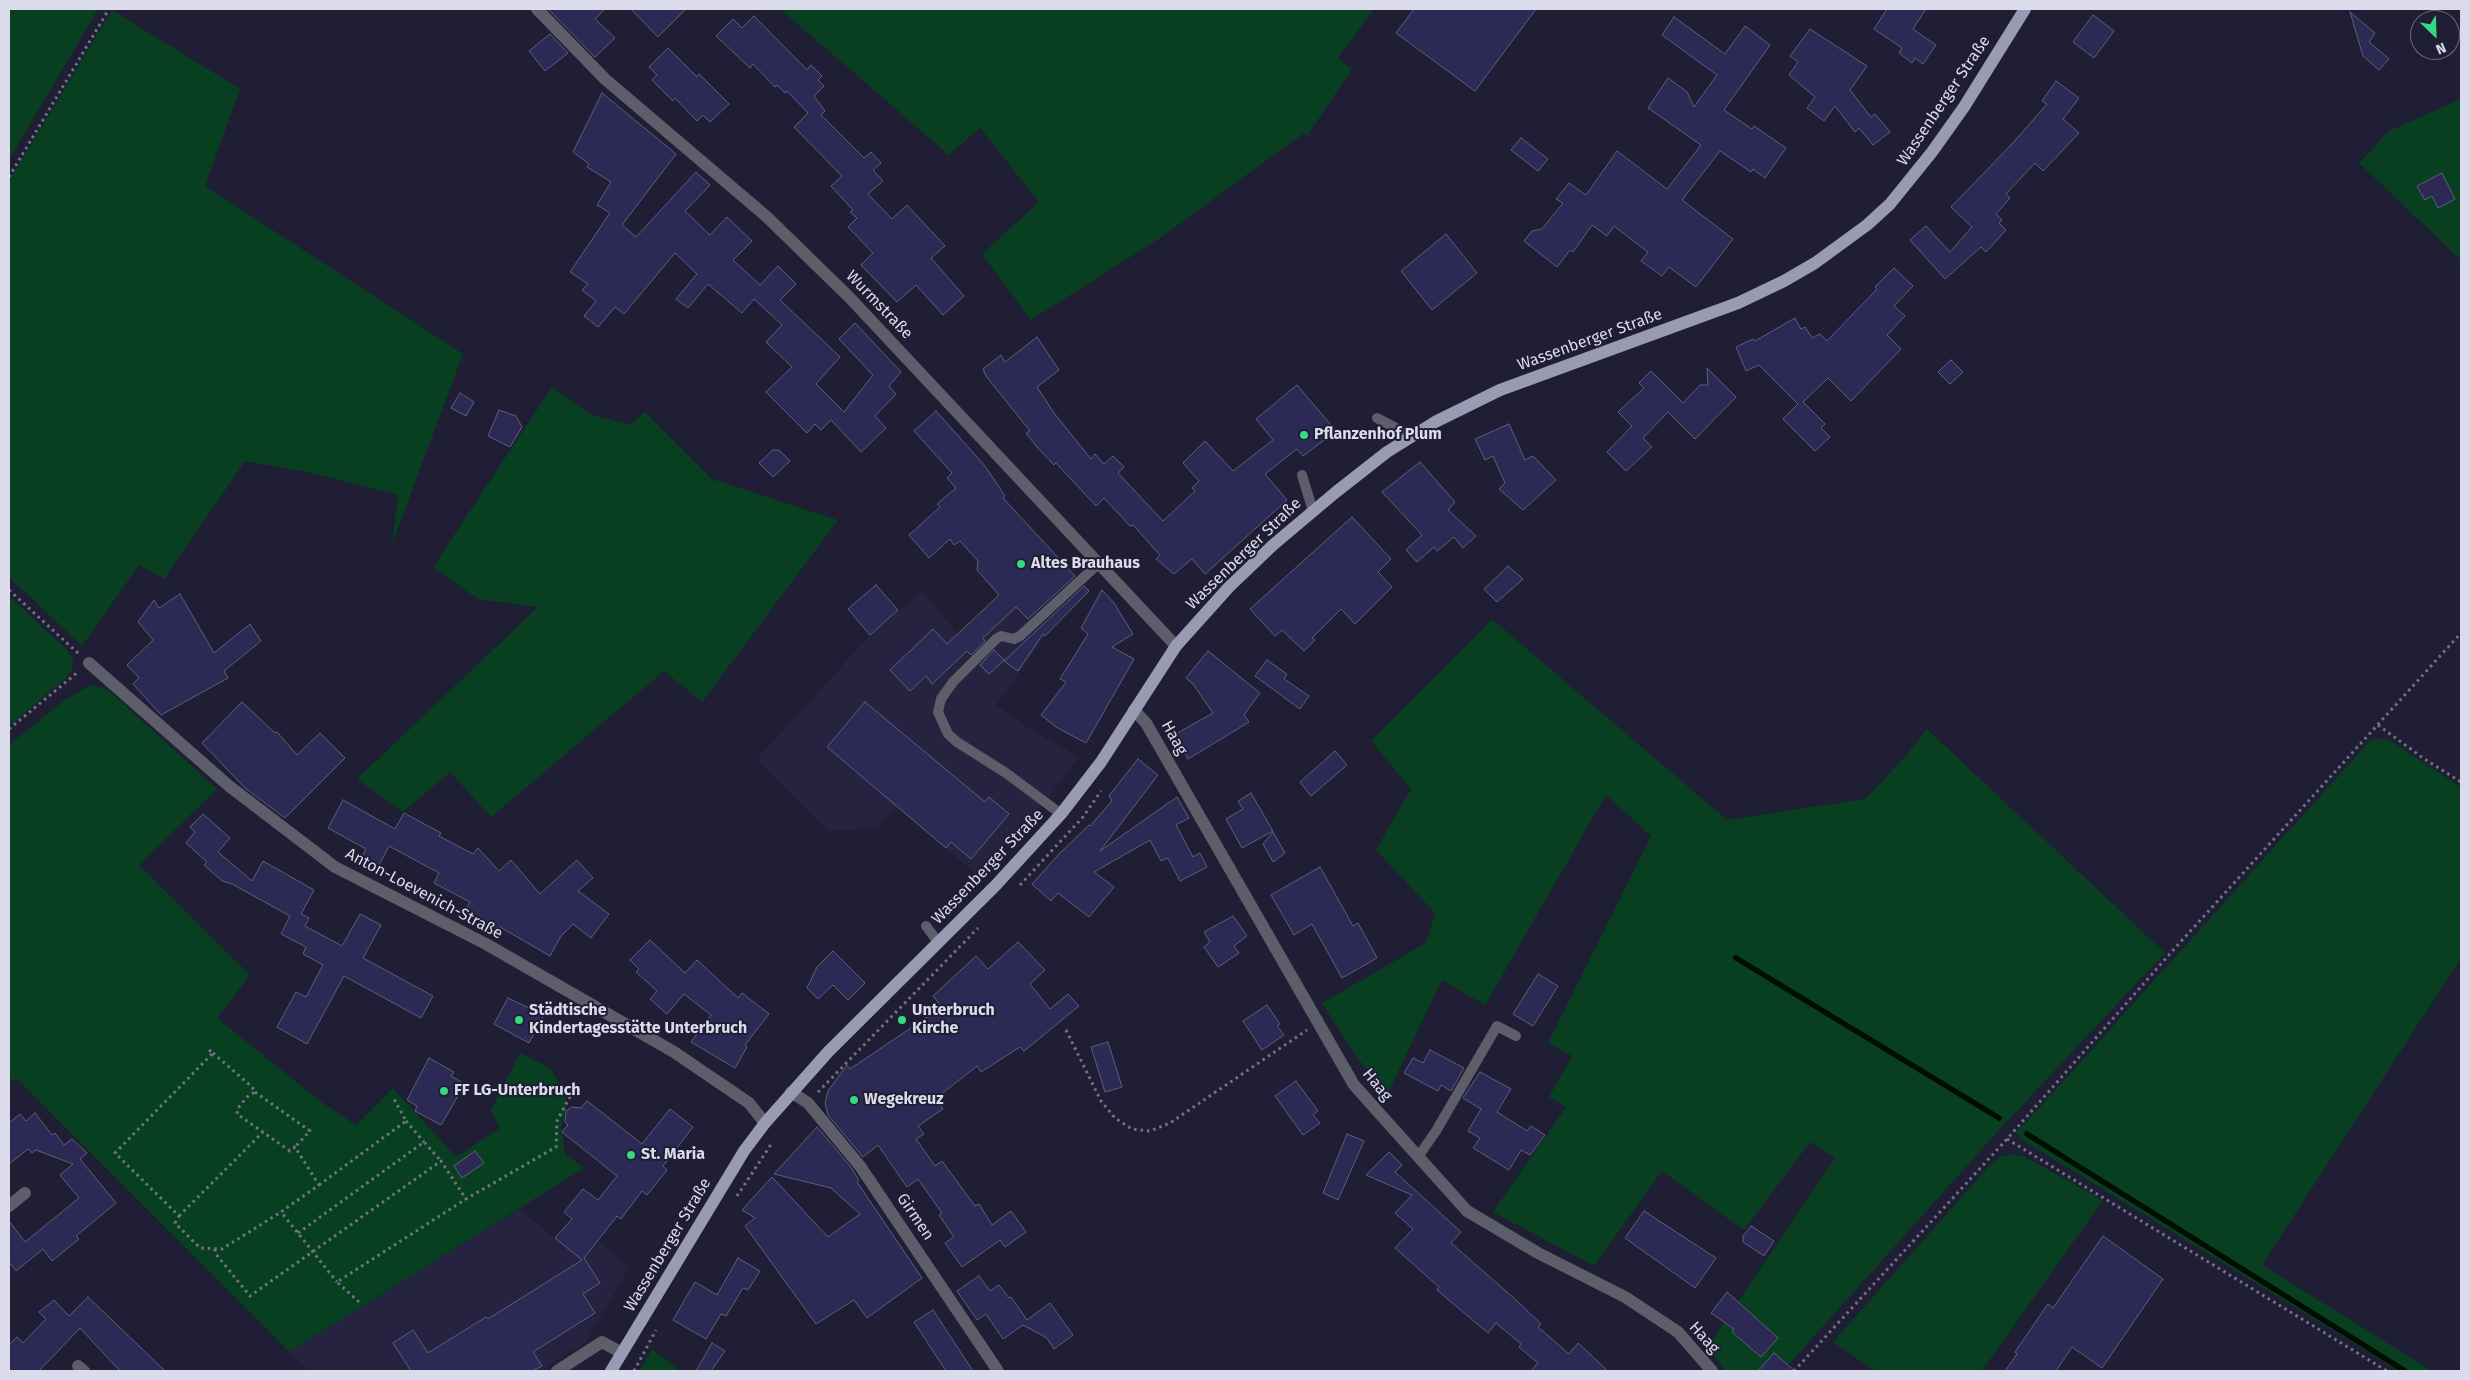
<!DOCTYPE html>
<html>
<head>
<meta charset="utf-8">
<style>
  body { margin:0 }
  #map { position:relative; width:2470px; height:1380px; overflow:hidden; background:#1f1e34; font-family:"Fira Sans",sans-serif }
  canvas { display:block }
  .frame { position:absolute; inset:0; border:10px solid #dbdbeb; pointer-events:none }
  .north { position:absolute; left:2410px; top:10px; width:50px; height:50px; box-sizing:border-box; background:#1f1e34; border:1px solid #6a6a7d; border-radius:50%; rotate:156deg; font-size:14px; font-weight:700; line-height:20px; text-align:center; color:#dbdbeb }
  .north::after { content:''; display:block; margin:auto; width:18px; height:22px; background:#36d880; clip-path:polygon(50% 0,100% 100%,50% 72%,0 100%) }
</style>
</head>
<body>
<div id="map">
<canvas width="2470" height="1380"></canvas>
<div class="frame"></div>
<div class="north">N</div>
</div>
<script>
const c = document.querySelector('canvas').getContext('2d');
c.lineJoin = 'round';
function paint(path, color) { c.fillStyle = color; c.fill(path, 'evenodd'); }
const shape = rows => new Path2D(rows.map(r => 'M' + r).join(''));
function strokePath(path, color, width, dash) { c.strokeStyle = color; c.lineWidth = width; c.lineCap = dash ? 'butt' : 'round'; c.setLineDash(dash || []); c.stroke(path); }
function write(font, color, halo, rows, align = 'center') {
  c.font = font + ' "Fira Sans",sans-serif'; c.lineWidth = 4; c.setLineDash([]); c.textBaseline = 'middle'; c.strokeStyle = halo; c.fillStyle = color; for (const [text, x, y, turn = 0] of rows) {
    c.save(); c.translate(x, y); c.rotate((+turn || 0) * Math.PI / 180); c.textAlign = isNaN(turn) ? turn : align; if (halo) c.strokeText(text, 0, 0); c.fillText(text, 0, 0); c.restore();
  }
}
const built = shape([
  [923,591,958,634,995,599,1022,607,1047,634,996,705,1033,731,1079,756,1048,799,978,875,896,807,877,828,829,831,757,759,870,635],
  [519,1209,572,1252,596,1239,629,1268,585,1343,541,1371,310,1371,289,1352]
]);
const green = shape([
  [9,9,98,9,9,160],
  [780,9,1374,9,1338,58,1352,69,1307,136,1304,133,1160,238,1031,320,982,254,1039,202,980,128,949,155],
  [112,10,240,89,205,186,463,354,392,544,398,495,307,472,245,461,164,579,139,565,82,646,9,577,9,181],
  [2461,99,2461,260,2359,163,2389,131],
  [552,387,590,414,630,425,645,412,712,479,838,520,702,702,664,671,491,817,450,772,403,812,357,779,538,607,478,599,433,567],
  [9,596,66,649,73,659,72,669,66,678,9,726],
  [1492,619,1727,820,1865,799,1905,757,1927,729,2165,953,1999,1130,1783,1371,1726,1371,1707,1348,1835,1158,1810,1142,1744,1230,1662,1171,1594,1266,1493,1212,1566,1107,1549,1097,1572,1056,1548,1043,1651,836,1606,795,1485,1005,1442,980,1387,1095,1356,1056,1322,1003,1426,943,1435,913,1376,850,1411,789,1371,741],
  [91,685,107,689,217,789,139,865,250,975,217,1018,320,1101,356,1125,393,1088,456,1157,500,1128,491,1110,520,1053,550,1068,565,1092,566,1109,561,1128,565,1154,584,1168,289,1352,16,1078,9,1083,9,745,66,699],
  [2379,739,2389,740,2461,787,2461,958,2262,1265,2432,1371,2399,1371,2021,1139,2016,1131,2029,1119,2370,741],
  [2012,1154,2023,1156,2103,1200,1982,1371,1875,1371,1833,1342,1991,1164,2001,1156],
  [652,1349,680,1371,639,1371]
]);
const stream = shape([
  [1736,958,1999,1118],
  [2027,1134,2405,1371]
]);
const building = shape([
  [548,9,605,9,595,19,615,38,595,57,548,9],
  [631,9,686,9,658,37,631,9],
  [1414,9,1536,9,1475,91,1396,33,1414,9],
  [1887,9,1926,9,1913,29,1936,45,1923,64,1915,58,1912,63,1899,53,1902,48,1874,29,1887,9],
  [2350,12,2375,33,2369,42,2389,59,2379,70,2363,56,2350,12],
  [2093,15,2114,31,2094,58,2073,42,2093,15],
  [754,16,807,70,811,65,822,76,818,80,824,86,814,96,825,111,821,115,864,158,871,152,881,163,873,170,883,181,868,194,892,219,907,205,945,246,931,258,964,296,943,315,916,285,897,302,861,265,873,253,848,227,857,218,850,212,853,210,831,186,842,176,794,127,808,113,787,91,785,93,777,85,775,87,753,64,750,68,716,36,733,19,742,28,754,16],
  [1674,17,1725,54,1745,26,1770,45,1724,110,1752,129,1754,126,1786,148,1765,178,1753,169,1751,172,1720,151,1682,200,1733,239,1696,287,1669,267,1662,276,1641,261,1648,252,1614,226,1607,236,1592,225,1573,252,1570,250,1557,267,1524,241,1532,231,1542,229,1563,203,1556,199,1569,183,1586,195,1617,151,1667,189,1701,145,1648,108,1668,78,1687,92,1694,107,1717,75,1662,35,1674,17],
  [1810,29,1867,66,1850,90,1871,117,1875,114,1890,132,1873,145,1859,128,1855,132,1835,106,1824,121,1807,108,1815,97,1789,75,1798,62,1790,56,1810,29],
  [550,34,568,53,545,71,529,51,550,34],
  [668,48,697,77,699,74,729,104,710,122,703,115,697,121,675,98,673,101,652,80,657,75,649,67,668,48],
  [2056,81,2079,98,2063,119,2079,133,2043,171,2035,163,2006,194,2010,198,1996,214,2002,220,1999,223,2006,230,1986,252,1981,247,1945,279,1910,240,1926,226,1950,252,1972,227,1951,207,2011,145,2047,104,2042,101,2056,81],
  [602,93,676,154,622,225,636,237,696,172,710,185,685,211,710,235,727,217,752,241,733,260,760,285,778,266,796,284,780,300,840,357,816,384,844,412,873,375,839,339,855,323,901,372,889,386,896,394,875,416,886,428,861,452,831,420,821,430,815,424,807,433,766,392,792,367,766,342,782,325,754,299,742,313,708,284,688,308,676,299,697,274,675,253,624,314,615,307,598,327,584,316,596,301,582,290,588,284,570,272,610,213,597,205,611,182,587,167,589,164,573,152,602,93],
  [1521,138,1548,159,1538,171,1511,150,1521,138],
  [2442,173,2455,199,2438,208,2432,196,2425,200,2417,186,2442,173],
  [1446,234,1477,273,1432,310,1401,271,1446,234],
  [1894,268,1913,286,1894,306,1905,316,1887,335,1901,349,1851,401,1828,378,1803,402,1825,424,1821,428,1830,437,1815,451,1783,419,1798,404,1759,365,1746,371,1736,347,1753,339,1755,341,1795,318,1801,329,1805,327,1812,338,1820,334,1827,341,1877,289,1875,287,1894,268],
  [1037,337,1059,370,1037,387,1054,413,1091,459,1095,454,1104,464,1113,456,1124,467,1118,473,1163,521,1195,491,1192,488,1199,481,1183,463,1205,441,1233,471,1273,440,1256,419,1297,385,1336,431,1303,456,1297,449,1265,474,1287,500,1205,574,1192,559,1174,574,1156,559,1160,555,1133,525,1130,526,1104,498,1096,506,1056,463,1054,465,1037,447,1026,433,1030,431,986,376,983,369,1001,355,1005,362,1037,337],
  [1951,360,1963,372,1950,384,1938,372,1951,360],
  [1707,368,1736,397,1695,439,1668,412,1643,438,1652,447,1626,471,1607,452,1632,426,1618,412,1644,388,1639,383,1651,371,1683,403,1700,385,1708,385,1707,368],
  [460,393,474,402,466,416,451,408,460,393],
  [499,410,516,416,522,427,510,447,488,436,499,410],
  [936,411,985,466,1005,496,1003,498,1075,576,1028,619,1016,607,983,638,985,641,971,655,967,651,932,684,926,676,910,691,890,670,933,629,947,644,999,595,977,570,978,561,960,541,954,545,950,539,929,558,909,535,940,507,937,504,956,488,947,478,952,473,914,431,936,411],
  [1509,424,1525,460,1533,456,1556,480,1523,510,1499,489,1505,483,1493,456,1485,460,1475,439,1509,424],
  [773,450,779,450,790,461,773,477,759,463,773,450],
  [1420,462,1455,502,1448,510,1476,536,1463,548,1454,537,1437,551,1434,547,1417,562,1406,550,1422,535,1382,492,1420,462],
  [1352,517,1391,559,1378,572,1392,587,1355,624,1341,609,1312,638,1315,640,1304,651,1282,630,1275,636,1250,609,1352,517],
  [1508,566,1523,579,1497,602,1484,589,1508,566],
  [876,585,898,610,870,635,848,609,876,585],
  [1084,586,1089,591,1045,636,1043,634,1018,671,1004,661,1084,586],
  [1102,590,1114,603,1133,634,1112,647,1134,659,1086,743,1056,727,1041,715,1066,682,1060,679,1088,634,1081,628,1102,590],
  [180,594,214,653,250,624,261,641,224,671,228,678,161,715,133,684,139,678,127,665,153,640,138,622,154,600,159,608,180,594],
  [994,650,1004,660,989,674,980,665,994,650],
  [1208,651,1260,693,1244,715,1249,722,1188,759,1174,735,1213,713,1193,684,1186,678,1208,651],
  [1267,660,1287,674,1284,679,1309,696,1300,709,1255,676,1267,660],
  [242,702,275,733,277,732,297,755,320,733,345,758,285,818,245,788,202,743,242,702],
  [865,702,985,802,989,797,1009,814,971,859,951,842,946,848,827,747,865,702],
  [1335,751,1347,765,1311,796,1300,782,1335,751],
  [1138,759,1158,775,1100,851,1177,797,1189,818,1176,825,1193,857,1200,853,1207,867,1180,881,1168,858,1161,861,1150,840,1094,872,1114,887,1089,917,1058,893,1051,901,1032,884,1059,854,1089,825,1090,826,1112,801,1109,796,1138,759],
  [1251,793,1273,831,1242,848,1226,819,1243,809,1238,801,1251,793],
  [343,800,395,829,404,813,441,833,439,836,473,854,478,848,499,871,511,860,540,894,577,860,593,878,578,891,609,914,591,938,573,924,561,936,550,956,500,927,499,929,465,910,470,902,434,883,439,873,389,846,378,867,361,858,366,849,328,828,343,800],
  [203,814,230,838,218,852,252,881,263,861,314,890,301,914,309,918,305,926,342,946,360,914,381,925,363,958,433,996,421,1018,344,976,307,1044,277,1027,296,992,306,997,323,965,303,954,306,947,281,934,290,916,232,884,222,881,204,865,207,862,186,843,195,832,190,827,203,814],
  [1273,832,1285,853,1273,862,1263,844,1273,832],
  [1320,867,1353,926,1358,923,1377,958,1342,978,1312,924,1294,935,1271,895,1320,867],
  [1233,916,1247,936,1234,946,1239,953,1218,967,1204,947,1210,942,1204,932,1233,916],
  [650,940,685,973,697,960,738,998,742,993,769,1014,745,1045,747,1047,735,1068,691,1042,711,1015,684,994,667,1014,650,999,657,991,636,972,639,969,630,960,650,940],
  [1018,942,1045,970,1030,984,1050,1009,1068,994,1079,1006,1024,1051,1020,1047,981,1072,977,1066,935,1099,943,1109,918,1126,924,1134,916,1139,935,1166,942,1161,975,1206,979,1204,992,1225,1011,1211,1026,1232,1005,1247,1000,1240,962,1267,945,1243,954,1237,939,1215,942,1213,918,1179,907,1187,878,1145,863,1157,828,1115,825,1103,828,1091,847,1065,850,1069,942,1007,933,996,976,956,988,969,1018,942],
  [833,951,865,983,848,1000,833,985,818,999,807,988,817,967,833,951],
  [1538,974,1558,986,1533,1026,1513,1014,1538,974],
  [508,998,544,1015,529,1043,494,1024,508,998],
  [1267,1005,1280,1024,1277,1026,1284,1035,1262,1050,1243,1021,1267,1005],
  [1108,1042,1122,1087,1105,1092,1091,1047,1108,1042],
  [1430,1050,1464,1068,1451,1091,1441,1085,1438,1091,1404,1073,1413,1058,1423,1063,1430,1050],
  [429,1058,454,1072,451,1076,465,1084,441,1125,415,1111,417,1106,407,1100,429,1058],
  [1480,1072,1511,1089,1497,1112,1527,1131,1531,1126,1545,1135,1530,1155,1521,1150,1509,1170,1473,1148,1480,1138,1468,1131,1481,1109,1463,1098,1480,1072],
  [1296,1081,1318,1111,1313,1115,1320,1123,1303,1135,1275,1096,1296,1081],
  [587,1101,642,1144,670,1109,693,1127,663,1166,667,1170,647,1195,642,1191,621,1219,617,1216,584,1258,600,1283,583,1294,595,1313,533,1352,542,1366,532,1371,411,1371,393,1343,413,1330,428,1353,486,1317,488,1319,582,1260,555,1238,572,1219,564,1212,583,1189,598,1200,617,1176,562,1132,568,1125,565,1122,566,1111,572,1107,581,1108,587,1101],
  [35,1113,52,1135,55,1133,64,1145,72,1139,87,1153,80,1159,116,1203,76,1236,79,1239,52,1261,43,1249,16,1271,9,1262,9,1221,25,1242,79,1198,60,1175,73,1164,36,1150,32,1153,28,1149,9,1164,9,1123,20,1114,26,1121,35,1113],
  [817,1127,850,1166,859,1180,857,1182,922,1278,867,1318,854,1300,816,1324,745,1226,755,1218,742,1210,772,1177,828,1237,860,1214,831,1188,774,1174,817,1127],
  [1347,1134,1364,1141,1338,1200,1323,1193,1347,1134],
  [475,1151,484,1163,462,1178,454,1166,475,1151],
  [1389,1152,1402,1165,1395,1172,1461,1232,1451,1243,1516,1300,1541,1324,1538,1327,1569,1354,1578,1343,1608,1371,1531,1371,1538,1363,1519,1347,1521,1344,1496,1323,1488,1333,1437,1290,1439,1287,1395,1248,1413,1229,1395,1213,1412,1195,1366,1175,1389,1152],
  [1644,1211,1716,1258,1695,1288,1625,1238,1644,1211],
  [1751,1226,1774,1241,1764,1256,1743,1242,1743,1236,1751,1226],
  [2103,1236,2163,1279,2102,1368,2072,1347,2056,1371,2005,1371,2017,1354,2015,1352,2048,1304,2053,1308,2103,1236],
  [738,1258,760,1271,748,1290,743,1288,726,1316,721,1314,706,1339,673,1320,695,1282,717,1295,738,1258],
  [979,1276,990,1291,999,1285,1009,1298,1011,1297,1027,1320,1050,1303,1073,1335,1054,1349,1047,1338,1023,1325,1003,1339,986,1314,977,1320,957,1291,979,1276],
  [1727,1292,1778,1338,1761,1357,1732,1332,1734,1329,1711,1313,1727,1292],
  [88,1297,165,1371,120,1371,80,1328,39,1371,9,1371,9,1345,17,1337,23,1343,46,1319,39,1312,54,1300,69,1316,88,1297],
  [933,1310,973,1371,946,1371,914,1322,933,1310],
  [712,1343,725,1351,711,1371,696,1371,712,1343],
  [1774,1353,1795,1371,1758,1371,1774,1353]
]);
const path = shape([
  [9,177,109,9],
  [9,590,79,654],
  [2378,725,2423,758,2461,782],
  [9,729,78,672],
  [1020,885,1083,817,1101,791],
  [1066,1030,1101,1101,1115,1118,1132,1129,1150,1131,1170,1123,1307,1030],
  [209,1050,213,1053,115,1153,179,1216,175,1223,200,1248,222,1249,281,1212],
  [213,1053,252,1087,255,1092,247,1097,238,1108,237,1114,290,1151,295,1147,319,1185,281,1212,337,1282],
  [255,1092,310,1131,295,1147],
  [818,1092,978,928],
  [406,1121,424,1142],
  [2007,1139,2387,1371],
  [319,1185,406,1121,394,1099],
  [737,1196,772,1143],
  [179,1216,263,1132],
  [298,1233,424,1142,441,1161],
  [215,1249,215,1253,250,1296,441,1161,466,1199,556,1147,557,1121,572,1093],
  [359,1302,337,1282,466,1199],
  [634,1371,656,1330],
  [1794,1371,2007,1139,2175,948,2461,633]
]);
const lane = shape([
  [1377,418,1411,436],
  [1302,475,1313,511],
  [1061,814,1006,773,957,742,948,734,938,712,941,699,953,682,996,639,1001,636,1014,639,1020,636,1098,564],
  [926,926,938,942],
  [1418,1157,1436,1131,1497,1026,1516,1036]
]);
const street = shape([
  [537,9,605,79,767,217,850,298,1176,646],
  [89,663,229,786,335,867,486,944,674,1052,749,1103,765,1123],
  [1134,710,1146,723,1354,1085,1467,1211,1538,1253,1625,1297,1678,1332,1712,1371],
  [791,1092,808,1103,860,1166,998,1371],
  [9,1206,25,1193],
  [78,1366,84,1371],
  [557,1371,602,1342,622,1353]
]);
const primary = shape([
  [611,1371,744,1151,765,1123,828,1052,996,885,1061,814,1101,762,1176,646,1229,587,1273,545,1336,492,1387,452,1435,422,1500,390,1738,303,1784,281,1815,263,1867,225,1890,204,1932,152,1964,107,2025,9]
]);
const markers = [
  [1304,435,5,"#36d880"],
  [1021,564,5,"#36d880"],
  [519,1020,5,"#36d880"],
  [902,1020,5,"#36d880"],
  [444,1091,5,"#36d880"],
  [854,1100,5,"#36d880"],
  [631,1155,5,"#36d880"]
];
const streetNames = [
  ["Wassenberger Straße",1944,101,-56],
  ["Wurmstraße",879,305,46],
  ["Wassenberger Straße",1590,340,-20],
  ["Wassenberger Straße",1244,554,-44],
  ["Haag",1174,738,61],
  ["Wassenberger Straße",988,867,-46],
  ["Anton-Loevenich-Straße",424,894,28],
  ["Haag",1377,1085,51],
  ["Girmen",915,1217,56],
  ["Wassenberger Straße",668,1245,-59],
  ["Haag",1704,1338,48]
];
const poiNames = [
  ["Pflanzenhof Plum",1314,435],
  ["Altes Brauhaus",1031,564],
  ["Städtische",529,1011],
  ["Kindertagesstätte Unterbruch",529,1029],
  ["Unterbruch",912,1011],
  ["Kirche",912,1029],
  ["FF LG-Unterbruch",454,1091],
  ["Wegekreuz",864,1100],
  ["St. Maria",641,1155]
];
paint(built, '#252340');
paint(green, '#083f21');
strokePath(stream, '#000d02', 5.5);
paint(building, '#2c2954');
strokePath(building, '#5e5f79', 1);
strokePath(path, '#747387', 3, [2.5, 4]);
strokePath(lane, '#5d5e6a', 10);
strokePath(street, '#5d5e6a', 12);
strokePath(primary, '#9a9bb3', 12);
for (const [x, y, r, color] of markers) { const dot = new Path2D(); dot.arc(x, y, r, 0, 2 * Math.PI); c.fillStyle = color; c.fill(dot); strokePath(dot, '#1f1e34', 2); }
write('16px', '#dbdbeb', '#1f1e34', streetNames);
write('bold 16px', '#dbdbeb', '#1f1e34', poiNames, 'left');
</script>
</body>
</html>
